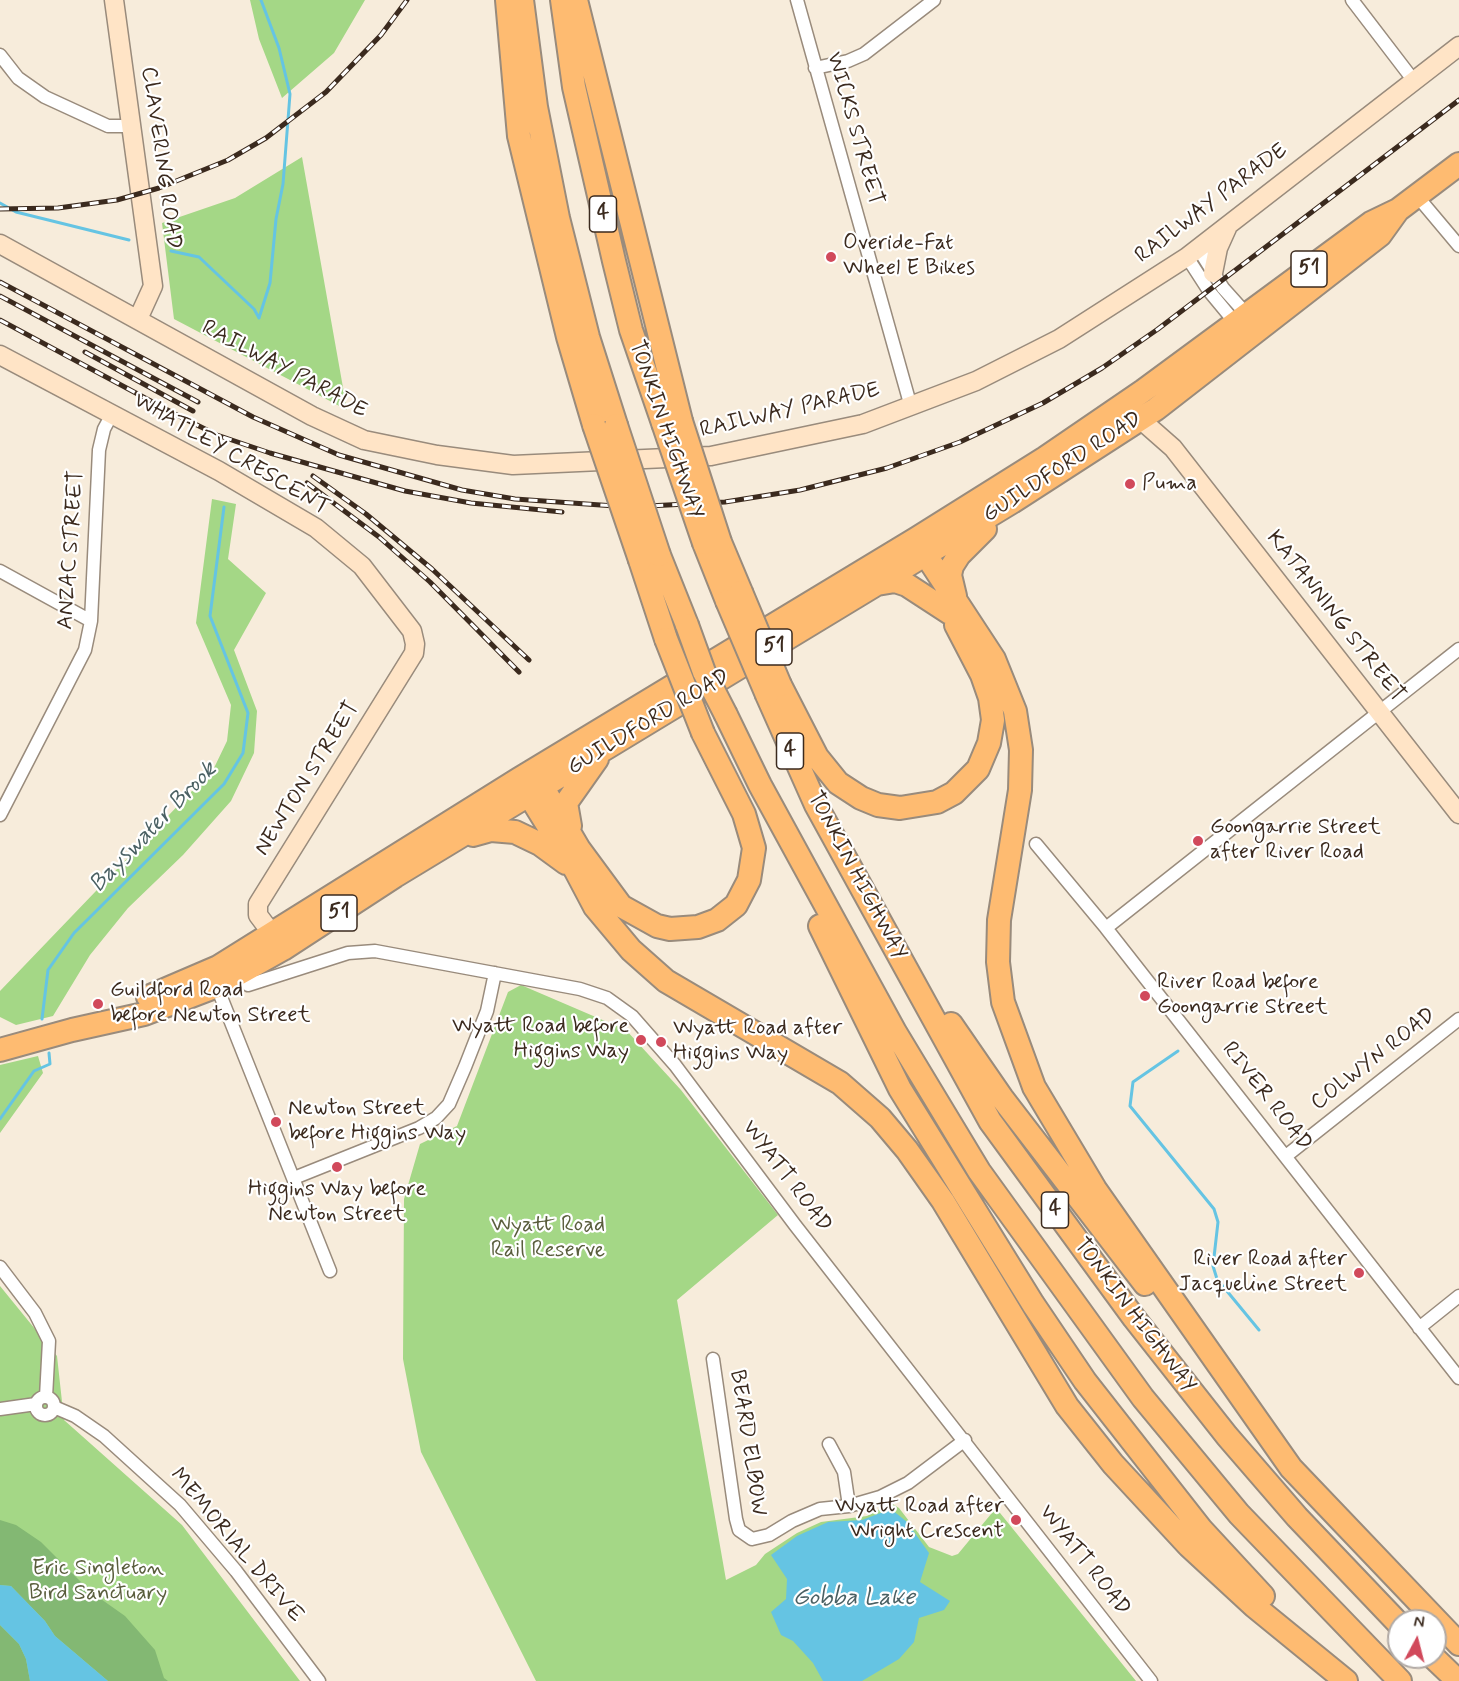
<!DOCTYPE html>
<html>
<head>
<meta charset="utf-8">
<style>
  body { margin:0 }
  #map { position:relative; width:1459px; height:1681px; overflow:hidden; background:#f7ecdb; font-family:Mynerve,sans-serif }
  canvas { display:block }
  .north { position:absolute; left:1387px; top:1609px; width:60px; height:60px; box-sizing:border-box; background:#fff; border:2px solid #b1aaa5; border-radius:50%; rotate:7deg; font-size:16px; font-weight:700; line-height:24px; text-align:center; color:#3b2a1e }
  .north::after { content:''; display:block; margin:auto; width:21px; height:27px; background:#d1495b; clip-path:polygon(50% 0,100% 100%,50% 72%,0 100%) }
</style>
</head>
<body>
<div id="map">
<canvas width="1459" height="1681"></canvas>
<div class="north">N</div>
</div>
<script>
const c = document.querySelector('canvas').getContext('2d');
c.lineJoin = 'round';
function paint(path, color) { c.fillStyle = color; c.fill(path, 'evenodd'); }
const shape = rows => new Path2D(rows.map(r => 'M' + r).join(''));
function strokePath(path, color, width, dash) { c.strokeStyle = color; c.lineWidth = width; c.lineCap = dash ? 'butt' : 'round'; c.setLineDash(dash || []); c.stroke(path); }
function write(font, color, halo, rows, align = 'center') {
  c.font = font + ' Mynerve,sans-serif'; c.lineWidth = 4.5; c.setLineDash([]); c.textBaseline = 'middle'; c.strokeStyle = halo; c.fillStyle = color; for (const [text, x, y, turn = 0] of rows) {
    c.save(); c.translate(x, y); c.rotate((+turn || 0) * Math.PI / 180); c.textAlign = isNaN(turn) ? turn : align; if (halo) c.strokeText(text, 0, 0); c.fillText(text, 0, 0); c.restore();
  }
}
const green = shape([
  [250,0,365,0,334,53,282,98,259,39],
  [302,157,347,410,174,319,162,223,235,198],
  [212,499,236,504,228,559,266,593,234,650,257,711,254,753,231,801,183,855,128,908,90,955,53,1016,16,1025,0,1017,0,991,214,768,227,741,231,705,196,623],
  [521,985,626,1030,681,1090,778,1215,677,1300,726,1580,756,1565,765,1554,797,1533,821,1522,867,1516,891,1503,899,1508,929,1547,952,1556,958,1554,996,1508,1136,1681,536,1681,421,1452,403,1359,404,1199,420,1144,457,1126,508,992],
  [38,1056,43,1073,0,1133,0,1065],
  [0,1286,57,1356,64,1420,182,1525,300,1681,0,1681]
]);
const forest = shape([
  [0,1520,16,1525,41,1542,91,1592,125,1616,155,1650,164,1678,168,1681,108,1681,55,1636,45,1621,11,1586,0,1585],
  [0,1625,19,1644,26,1659,30,1681,0,1681]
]);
const water = shape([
  [891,1509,907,1522,929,1553,920,1582,950,1601,944,1610,919,1618,914,1642,899,1659,862,1681,823,1681,813,1663,793,1641,781,1635,771,1612,786,1599,787,1579,771,1555,797,1536,828,1522,862,1520],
  [0,1585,11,1586,45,1621,55,1636,108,1681,30,1681,26,1659,19,1644,0,1625]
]);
const stream = shape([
  [0,203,16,212,129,240],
  [171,251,199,257,254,309,259,318],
  [259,318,270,283,276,219,283,184,290,94,279,48,261,0],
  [42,1019,48,970,74,933,224,784,243,753,248,713,210,616,224,507],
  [1178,1051,1133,1082,1130,1106,1214,1209,1218,1222,1213,1266,1217,1279,1259,1330],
  [0,1119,34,1071,50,1064,49,1053]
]);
const street = shape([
  [797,0,911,407],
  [1352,0,1414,81],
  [0,55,18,78,45,97,108,126,132,126],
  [815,68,848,61,864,54,934,0],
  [1417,196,1459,246],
  [1198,248,1223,288,1249,317],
  [1187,257,1209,291,1238,326],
  [0,571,91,621],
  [0,815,85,650,91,621,99,450,104,429,112,414],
  [1036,844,1106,928,1459,1378],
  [1106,928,1459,649],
  [215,982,330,1271],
  [248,985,348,953,375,951,580,989,607,998,632,1016,675,1065,795,1225,1151,1681],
  [1286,1156,1459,1019],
  [294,1178,419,1128,436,1118,449,1104,465,1067,487,1011,495,973],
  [0,1267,35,1313,49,1341,46,1397],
  [1419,1328,1459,1296],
  [713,1359,736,1519,739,1530,752,1539,769,1535,792,1521,820,1509,849,1506,880,1497,908,1483,965,1440],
  '36 1406a9 9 0 1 1 18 0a9 9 0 1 1-18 0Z',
  [54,1407,75,1416,104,1436,180,1505,236,1571,319,1681],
  [0,1409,36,1404],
  [829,1444,844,1472,849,1506]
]);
const secondary = shape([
  [114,0,153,286,138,319],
  [0,244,312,416,364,440,437,455,513,465,711,456,863,424,976,381,1059,339,1187,257,1459,46],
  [1213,273,1218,248,1227,228],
  [0,355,219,471,316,528,362,566,412,631,415,644,414,653,258,904,258,915,279,943],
  [1133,410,1140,419,1173,448,1459,814]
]);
const highway = shape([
  [507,0,519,136,568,337,594,425],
  [522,0,536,107,558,218,588,337,616,425],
  [562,0,574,87,614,261,631,330,663,423],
  [576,0,681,421],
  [720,542,741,592],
  [704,543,727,601],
  [918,543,994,659,1015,711,1021,750,1020,790,999,920,998,962,1003,1002,1034,1087,1095,1189,1291,1468,1459,1644],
  [659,555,687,625],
  [640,560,666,639],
  [877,584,895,581,907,585,950,613],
  [955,596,950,575,952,566,959,555,985,529],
  [780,685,817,757,838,783,861,798,878,805,900,808,937,802,954,793,978,769,989,743,993,720,990,698,982,675,956,625],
  [767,695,816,805,990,1121,1134,1318,1227,1436,1297,1517,1399,1624],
  [726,715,760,785,895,1032,979,1171,1143,1398,1239,1514,1400,1681],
  [535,774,579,849,621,906,657,926,670,929,698,927,717,920,736,905,749,880,754,848,744,814,703,733],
  [521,782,576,871,595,907,631,950,666,981,840,1083,880,1118,907,1150,943,1201,1067,1406,1113,1464,1189,1546,1254,1606,1346,1681],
  [570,826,566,803,597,759],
  [473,835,491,830,515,832,540,844,566,863],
  [820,926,900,1089,1033,1304,1085,1381,1201,1529,1263,1596],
  [148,997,218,967,519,779,916,539,1045,458,1143,391,1371,223,1398,210,1459,164],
  [951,1024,1002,1098,1145,1284],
  [0,1050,72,1030,144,1014,217,986,283,949,395,876,1012,502,1156,409,1380,235,1398,210],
  [1433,1657,1458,1681]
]);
const rail = shape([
  [0,209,58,208,117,200,159,188,228,160,266,138,326,92,381,35,407,0],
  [0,282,253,417,339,455,462,490,515,499,629,507,725,502,800,490,887,468,960,442,1043,403,1102,368,1158,329,1459,100],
  [0,296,198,402],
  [0,320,173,413,217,435,270,453,405,491,471,503,562,512],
  [85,352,193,411],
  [313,476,366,514,432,569,529,660],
  [307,483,379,537,430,582,519,672]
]);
const highwayBridge = shape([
  [681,421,720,542],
  [663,423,704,543],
  [594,425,640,560],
  [616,425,659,555],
  [741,592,780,685],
  [727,601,767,695],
  [687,625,704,672,726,715],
  [666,639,703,733]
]);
const markers = [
  [831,257,6,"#d1495b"],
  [1130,484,6,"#d1495b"],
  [1198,841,6,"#d1495b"],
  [1145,996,6,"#d1495b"],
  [98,1004,6,"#d1495b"],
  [641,1040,6,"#d1495b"],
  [661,1042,6,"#d1495b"],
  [276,1122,6,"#d1495b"],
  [337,1167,6,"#d1495b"],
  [1359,1273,6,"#d1495b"],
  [1016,1520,6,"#d1495b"]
];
const shields = [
  [603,214,27],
  [1309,269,36],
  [774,647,36],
  [790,751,27],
  [339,913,36],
  [1055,1210,27]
];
const shieldNames = [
  ["4",603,214],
  ["51",1309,269],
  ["51",774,647],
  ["4",790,751],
  ["51",339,913],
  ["4",1055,1210]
];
const streetNames = [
  ["WICKS STREET",854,129,74],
  ["CLAVERING ROAD",160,158,82],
  ["RAILWAY PARADE",1212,204,-37],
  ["RAILWAY PARADE",284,370,28],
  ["RAILWAY PARADE",790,411,-13],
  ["TONKIN HIGHWAY",665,430,71],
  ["WHATLEY CRESCENT",231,455,30],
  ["GUILDFORD ROAD",1063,468,-33],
  ["ANZAC STREET",72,550,-86],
  ["KATANNING STREET",1335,617,52],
  ["GUILDFORD ROAD",649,723,-31],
  ["NEWTON STREET",308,779,-58],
  ["TONKIN HIGHWAY",856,876,62],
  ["COLWYN ROAD",1374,1060,-38],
  ["RIVER ROAD",1266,1097,52],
  ["WYATT ROAD",786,1177,53],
  ["TONKIN HIGHWAY",1134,1316,53],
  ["BEARD ELBOW",747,1443,81],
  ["MEMORIAL DRIVE",236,1546,50],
  ["WYATT ROAD",1084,1561,52]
];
const poiNames = [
  ["Overide-Fat",843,244],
  ["Wheel E Bikes",843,269],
  ["Puma",1142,484],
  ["Goongarrie Street",1210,828],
  ["after River Road",1210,853],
  ["River Road before",1157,983],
  ["Goongarrie Street",1157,1008],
  ["Guildford Road",110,991],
  ["before Newton Street",110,1016],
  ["Wyatt Road before",629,1027,"right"],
  ["Higgins Way",629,1052,"right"],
  ["Wyatt Road after",673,1029],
  ["Higgins Way",673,1054],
  ["Newton Street",288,1109],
  ["before Higgins Way",288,1134],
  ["Higgins Way before",337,1190,"center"],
  ["Newton Street",337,1215,"center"],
  ["River Road after",1347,1260,"right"],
  ["Jacqueline Street",1347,1285,"right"],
  ["Wyatt Road after",1004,1507,"right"],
  ["Wright Crescent",1004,1532,"right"]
];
const parkNames = [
  ["Wyatt Road",548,1226],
  ["Rail Reserve",548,1251],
  ["Eric Singleton",98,1569],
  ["Bird Sanctuary",98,1594]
];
const waterNames = [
  ["Bayswater Brook",154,828,-46],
  ["Gobba Lake",854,1599]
];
paint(green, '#a4d786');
paint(forest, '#83b873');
paint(water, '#65c4e3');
strokePath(stream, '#65c4e3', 3);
strokePath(street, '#998b7c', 15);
strokePath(secondary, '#998b7c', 21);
strokePath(highway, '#998b7c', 26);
strokePath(street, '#fff', 12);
strokePath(secondary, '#ffe4c6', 18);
strokePath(highway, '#febb71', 22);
strokePath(rail, '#3b2a1e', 5);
strokePath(rail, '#fff', 3, [9]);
strokePath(highwayBridge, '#998b7c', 26, []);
strokePath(highwayBridge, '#febb71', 22);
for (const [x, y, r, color] of markers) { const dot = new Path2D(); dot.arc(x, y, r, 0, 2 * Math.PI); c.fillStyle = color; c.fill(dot); strokePath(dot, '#fff', 2); }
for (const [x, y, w] of shields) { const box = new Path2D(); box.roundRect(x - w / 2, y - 18, w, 36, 4.5); c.fillStyle = '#fff'; c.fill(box); strokePath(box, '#3b2a1e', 1.5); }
write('bold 21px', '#3b2a1e', null, shieldNames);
write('22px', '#3b2a1e', '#fff', streetNames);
write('22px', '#3b2a1e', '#fff', poiNames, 'left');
write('22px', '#5a5e3d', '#fff', parkNames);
write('italic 24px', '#4a6063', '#fff', waterNames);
</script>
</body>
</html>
